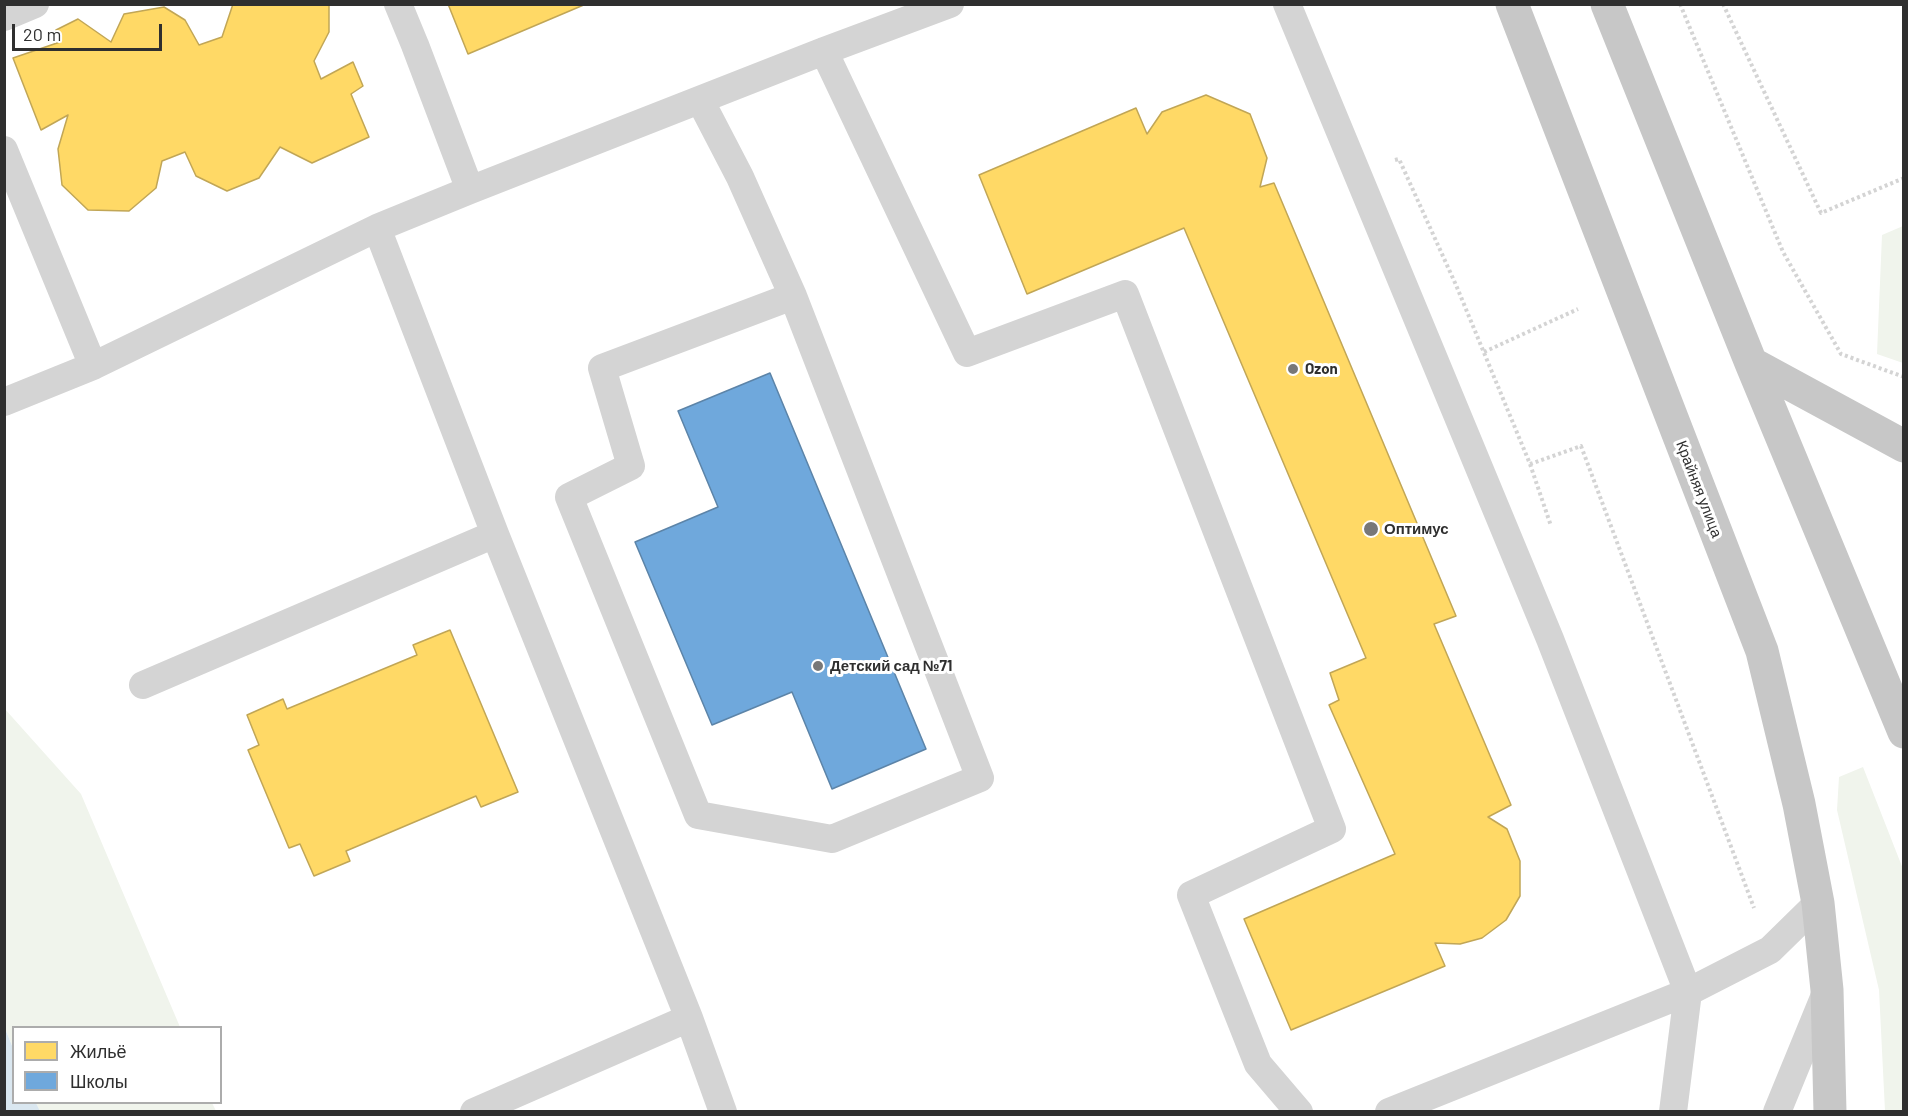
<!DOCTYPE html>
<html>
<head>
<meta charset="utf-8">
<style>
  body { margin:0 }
  #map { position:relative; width:1908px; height:1116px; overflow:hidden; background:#fff; font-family:Barlow,sans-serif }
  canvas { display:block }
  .frame { position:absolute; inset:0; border:6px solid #2f2f2f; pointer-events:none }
  .legend { position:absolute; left:12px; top:1026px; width:210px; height:78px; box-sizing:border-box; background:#fff; border:2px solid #acacac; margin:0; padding:8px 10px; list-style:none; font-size:18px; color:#2f2f2f }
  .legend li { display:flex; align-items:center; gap:12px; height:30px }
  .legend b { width:30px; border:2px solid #acacac }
  .scale { position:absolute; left:12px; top:24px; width:150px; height:27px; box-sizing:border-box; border:3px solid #2f2f2f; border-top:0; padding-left:8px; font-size:18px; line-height:21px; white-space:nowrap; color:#2f2f2f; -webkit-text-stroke:4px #fff; paint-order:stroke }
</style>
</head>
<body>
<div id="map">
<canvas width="1908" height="1116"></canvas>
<div class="frame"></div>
<ul class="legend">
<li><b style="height:16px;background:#ffd966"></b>Жильё</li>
<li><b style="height:16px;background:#6fa8dc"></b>Школы</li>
</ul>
<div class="scale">20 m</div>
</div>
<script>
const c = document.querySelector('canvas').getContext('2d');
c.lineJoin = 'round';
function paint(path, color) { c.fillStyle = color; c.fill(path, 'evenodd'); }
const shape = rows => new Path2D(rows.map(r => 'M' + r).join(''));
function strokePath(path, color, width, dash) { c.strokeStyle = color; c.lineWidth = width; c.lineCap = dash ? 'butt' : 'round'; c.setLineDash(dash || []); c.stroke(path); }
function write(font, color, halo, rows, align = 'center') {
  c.font = font + ' Barlow,sans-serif'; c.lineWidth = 6; c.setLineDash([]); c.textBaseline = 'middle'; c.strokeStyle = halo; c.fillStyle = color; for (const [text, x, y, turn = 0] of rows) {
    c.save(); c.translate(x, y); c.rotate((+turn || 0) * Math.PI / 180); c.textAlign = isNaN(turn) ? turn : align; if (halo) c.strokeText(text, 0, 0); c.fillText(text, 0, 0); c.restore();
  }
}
const green = shape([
  [1903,226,1903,363,1877,354,1882,235],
  [4,708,81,794,180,1027,14,1028,13,1048,4,1026],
  [1863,767,1903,869,1903,1111,1885,1111,1879,990,1837,810,1839,777],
  [36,1103,212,1103,216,1111,40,1111]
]);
const water = shape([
  [4,1026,13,1048,14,1102,36,1103,40,1111,5,1111]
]);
const homes = shape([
  [233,4,329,4,329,32,314,61,321,79,353,62,363,86,351,94,369,137,312,163,280,147,259,178,227,191,196,176,185,152,162,161,156,188,129,211,88,210,62,185,58,149,68,115,41,130,13,58,60,42,56,30,78,19,111,42,124,14,164,7,185,20,199,45,222,37,233,4],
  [448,4,586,4,468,54,448,4],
  [1206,95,1250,114,1267,158,1260,187,1274,183,1456,616,1434,624,1511,805,1488,817,1507,829,1520,861,1520,896,1506,920,1482,938,1460,944,1435,943,1445,966,1291,1030,1244,919,1395,854,1329,705,1339,700,1330,673,1366,658,1184,228,1027,294,979,175,1136,108,1147,134,1162,112,1206,95],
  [450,630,518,792,481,807,476,796,346,851,350,861,314,876,300,844,289,848,248,750,259,745,247,715,283,699,287,709,417,655,413,645,450,630]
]);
const schools = shape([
  [770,373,926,749,832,789,792,692,712,725,635,542,718,507,678,411,770,373]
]);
const path = shape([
  [1680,4,1783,252,1841,354,1904,377],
  [1723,4,1821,213,1904,178],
  [1395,160,1399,159,1456,285,1530,464,1581,446,1754,908],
  [1484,352,1578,309],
  [1530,464,1551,526]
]);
const service = shape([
  [398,4,415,45,470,190],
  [1287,4,1550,639,1688,992,1673,1112],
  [4,17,35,4],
  [824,51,967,353,1125,294,1332,829,1191,895,1258,1064,1299,1112],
  [700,100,740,177,793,296,980,778,832,839,698,815,569,497,631,466,602,368,793,296],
  [4,150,93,366],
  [377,228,495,534,689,1018,723,1112],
  [4,402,93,366,377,228,470,190,824,51,950,4],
  [143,685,495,534],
  [474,1112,689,1018],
  [1389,1112,1688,992,1770,950,1818,903],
  [1777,1112,1825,995]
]);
const primary = shape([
  [1512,4,1762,651,1799,804,1818,903,1827,990,1830,1112],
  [1607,4,1751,363,1904,732],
  [1751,363,1904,446]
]);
const markers = [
  [1293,369,6,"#787878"],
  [1371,529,8,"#787878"],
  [818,666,6,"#787878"]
];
const poiNames = [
  ["Ozon",1305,369],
  ["Оптимус",1384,529],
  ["Детский сад №71",830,666]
];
const streetNames = [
  ["Крайняя улица",1699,489,69]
];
paint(green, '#f0f4ec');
paint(water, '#dae7f0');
paint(homes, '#ffd966');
strokePath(homes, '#c1a656', 1.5);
paint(schools, '#6fa8dc');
strokePath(schools, '#5c84a8', 1.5);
strokePath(path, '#d4d4d4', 4, [3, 3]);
strokePath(service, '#d4d4d4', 28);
strokePath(primary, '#c7c7c7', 33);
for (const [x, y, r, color] of markers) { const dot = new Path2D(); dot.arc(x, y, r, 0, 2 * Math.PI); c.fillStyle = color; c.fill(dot); strokePath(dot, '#fff', 2); }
write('bold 15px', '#2f2f2f', '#fff', poiNames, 'left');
write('15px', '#2f2f2f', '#fff', streetNames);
</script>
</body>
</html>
